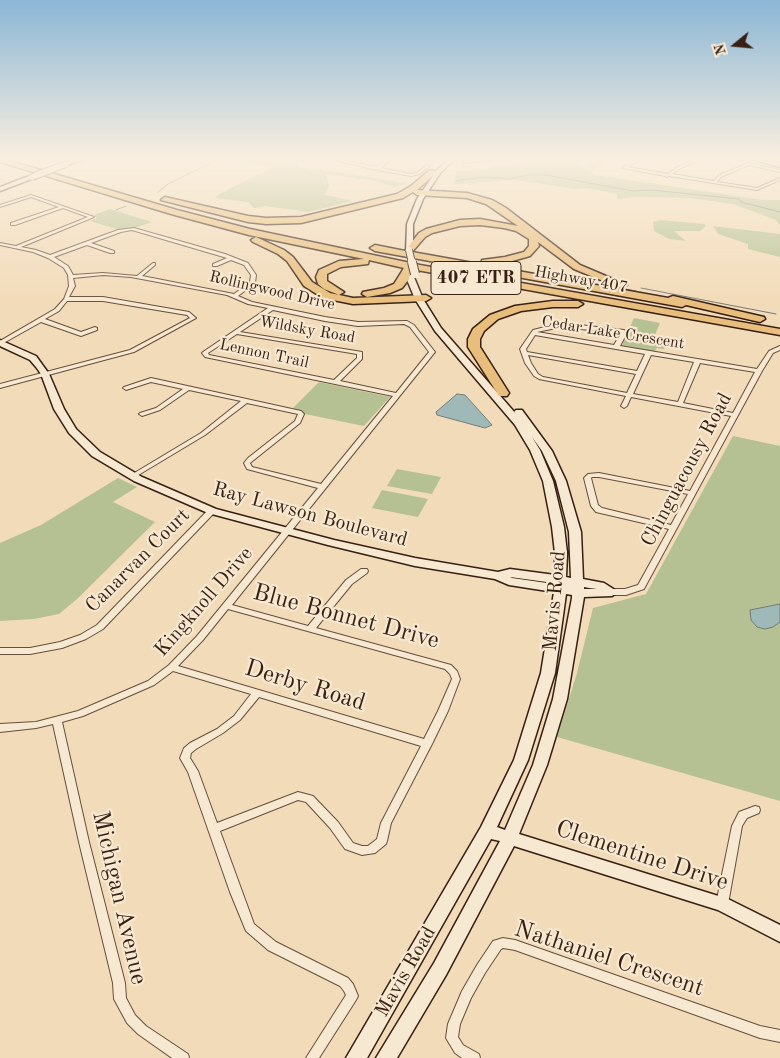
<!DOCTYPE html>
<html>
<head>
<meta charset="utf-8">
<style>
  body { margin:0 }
  #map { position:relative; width:780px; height:1058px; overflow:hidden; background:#f2dbb8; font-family:"Old Standard TT",serif }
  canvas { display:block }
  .north { position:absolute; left:710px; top:20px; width:50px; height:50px; -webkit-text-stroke:4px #f7e8d1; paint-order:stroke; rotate:253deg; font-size:14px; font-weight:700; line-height:20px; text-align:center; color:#371f13 }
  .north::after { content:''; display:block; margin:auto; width:18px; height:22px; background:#371f13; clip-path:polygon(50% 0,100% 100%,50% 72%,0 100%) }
</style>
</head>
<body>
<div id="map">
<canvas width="780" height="1058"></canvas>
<div class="north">N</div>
</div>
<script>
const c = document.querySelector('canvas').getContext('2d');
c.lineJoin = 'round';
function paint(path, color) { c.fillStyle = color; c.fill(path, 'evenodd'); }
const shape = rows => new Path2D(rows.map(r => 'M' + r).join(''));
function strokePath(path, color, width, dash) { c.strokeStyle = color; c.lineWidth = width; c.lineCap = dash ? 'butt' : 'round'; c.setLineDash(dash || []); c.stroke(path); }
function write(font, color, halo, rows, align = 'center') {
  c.font = font + ' "Old Standard TT",serif'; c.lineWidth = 4.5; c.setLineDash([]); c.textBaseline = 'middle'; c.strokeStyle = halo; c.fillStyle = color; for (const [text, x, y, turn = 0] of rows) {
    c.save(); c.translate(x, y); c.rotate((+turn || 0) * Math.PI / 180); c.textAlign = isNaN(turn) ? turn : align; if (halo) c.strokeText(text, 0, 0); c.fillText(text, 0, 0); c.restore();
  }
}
const green = shape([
  [238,158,296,158,299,167,358,175,409,184,394,187,376,181,326,174,329,185,325,195,353,201,308,212,265,206,254,208,248,202,215,198,221,193,274,167,235,161],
  [528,158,611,158,593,171,583,159,574,159,596,175,762,200,780,200,780,225,776,220,733,204,691,198,636,197,617,199,617,194,586,188,574,189,517,180,454,184,456,171,482,170,498,166,516,165],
  [110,209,152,222,135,228,120,230,90,221,97,218,94,215],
  [660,220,705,224,706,226,700,231,674,231,686,241,669,239,654,231,653,222],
  [713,226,780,234,780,257,748,249,748,244,718,234],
  [634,318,660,323,655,335,666,346,664,349,657,348,654,352,622,346],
  [319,382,390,397,364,426,305,414,293,408],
  [733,436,780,446,780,801,557,737,577,673,593,608,646,594],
  [397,469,441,477,432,494,387,486],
  [118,478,137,487,113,502,155,522,77,599,59,614,34,619,0,621,0,543,41,525],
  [382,490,428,499,418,517,372,508]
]);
const water = shape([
  [457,394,465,395,492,425,485,428,437,415,436,412,457,394],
  [780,604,780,622,773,627,765,629,757,627,751,620,750,610,780,604]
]);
const stream = shape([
  [456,181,483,177,510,179,527,175,546,175,633,191,651,190,739,199,741,202,780,212],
  [442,190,456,192],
  [158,192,168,184,221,158],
  [470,194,499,203],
  [366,201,394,195,412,185],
  [116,210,126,206],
  [620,288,636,291],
  [641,288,776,314]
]);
const street = shape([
  [325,158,331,158,377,167,388,158,392,158,381,168,411,174,418,172,435,158,439,158,420,174,411,176,377,170,325,158],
  [500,158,511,158,465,163,463,162,500,158],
  [639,158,643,158,628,167,668,174,677,167,698,158,702,158,679,169,672,174,714,181,719,175,749,163,780,170,780,172,749,165,721,177,717,182,757,188,780,178,780,180,757,190,669,176,667,177,665,176,622,168,639,158],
  [31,195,94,217,21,247,36,250,50,255,118,230,134,228,225,254,248,263,256,275,255,283,238,296,252,302,325,317,358,322,407,321,414,325,435,352,232,605,308,626,346,580,361,569,367,569,368,571,367,573,352,584,316,628,451,665,457,671,460,679,448,711,432,744,391,823,387,841,386,844,375,853,362,855,345,849,330,828,306,802,298,800,220,831,254,924,276,942,348,978,353,984,358,996,356,1000,319,1058,306,1058,346,995,344,991,340,986,268,950,246,931,230,892,188,772,180,758,184,748,190,743,217,729,234,716,251,694,173,671,154,685,83,716,62,722,89,842,125,983,126,998,135,1015,146,1026,188,1054,189,1058,172,1058,138,1034,127,1023,114,999,113,983,79,842,53,724,36,728,0,732,0,724,36,722,78,711,148,681,169,665,197,636,318,488,247,469,244,463,248,458,295,421,298,414,247,403,205,435,135,477,131,477,130,476,131,475,201,433,241,401,189,390,160,410,142,416,139,414,140,413,156,408,183,389,151,382,126,390,123,388,124,387,151,378,301,411,304,414,300,423,250,463,252,467,321,484,393,396,205,357,202,353,203,352,268,308,248,304,227,295,131,277,103,275,73,278,75,286,69,297,103,297,189,312,196,318,134,352,0,388,0,384,130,350,190,318,187,315,103,301,67,301,59,311,45,319,81,332,95,327,97,328,97,330,81,336,41,322,0,345,0,341,55,309,64,299,69,286,68,275,64,268,48,258,33,252,0,245,0,243,16,246,88,217,63,208,15,225,11,225,11,223,59,207,31,197,0,207,0,205,31,195],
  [132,230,227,258,213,264,213,266,217,266,231,260,244,265,251,275,250,282,234,294,142,276,155,265,155,263,153,263,137,276,103,273,73,275,68,266,54,257,87,245,110,253,114,253,114,251,91,243,121,232,132,230],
  [273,310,325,321,358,326,404,324,410,327,429,352,396,393,340,381,362,359,362,352,240,332,273,310],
  [237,334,357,354,357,358,334,380,209,355,208,353,237,334],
  [228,609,445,669,450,674,452,679,438,711,424,739,178,666,203,640,228,609],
  [259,697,421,746,381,823,377,839,368,846,362,846,353,843,338,822,313,796,298,792,217,823,198,771,190,758,191,753,196,749,223,733,240,720,259,697],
  [561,323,624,330,627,333,620,346,757,369,769,351,780,346,780,350,773,353,762,371,645,587,644,589,626,595,612,595,608,592,612,589,625,589,638,585,669,529,596,512,591,506,584,478,588,474,599,473,690,491,731,416,631,397,627,406,624,408,621,406,626,396,539,379,534,376,525,363,520,349,533,330,561,323],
  [561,327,620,333,621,333,614,345,537,332,561,327],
  [535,335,616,349,645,354,637,371,527,352,526,349,535,335],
  [528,355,636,374,627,393,543,377,538,374,531,363,528,355],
  [651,355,694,362,678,402,633,394,651,355],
  [700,363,755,372,733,413,683,403,700,363],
  [592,477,599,477,688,494,671,525,602,508,598,505,591,478,592,477],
  [209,509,212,509,216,511,103,629,86,639,62,648,30,654,0,654,0,648,30,648,60,642,80,635,97,625,209,509],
  [755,806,759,807,760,810,759,813,747,818,742,826,728,904,726,907,722,909,718,907,716,904,732,826,739,812,755,806],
  [503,938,515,940,760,1026,780,1030,780,1042,760,1038,515,950,503,948,501,949,485,973,471,998,460,1024,458,1037,463,1045,479,1054,480,1058,462,1058,455,1053,446,1038,448,1024,462,991,477,965,493,941,503,938]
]);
const secondary = shape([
  [79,158,87,158,68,165,63,164,79,158],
  [450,158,456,158,441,172,423,199,413,224,413,250,406,252,407,224,417,199,437,170,450,158],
  [748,158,757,158,780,163,780,167,748,158],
  [32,175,35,177,34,178,0,191,0,187,32,175],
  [404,268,411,270,423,299,441,328,516,414,514,412,516,410,522,410,552,451,566,481,581,532,583,579,604,583,618,592,612,596,584,597,567,699,547,765,519,834,728,899,780,925,780,942,718,910,514,846,446,975,397,1058,376,1058,434,963,500,841,491,839,367,1058,346,1058,481,827,514,760,541,673,554,592,509,585,495,579,415,566,328,545,208,513,134,481,92,456,69,433,54,409,41,374,36,367,30,360,0,346,0,340,36,356,49,374,64,409,76,429,100,452,142,477,216,509,334,540,415,558,498,572,510,569,555,575,555,553,552,527,543,481,530,450,515,425,435,331,415,299,403,270,404,268],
  [532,437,542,451,556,481,569,532,571,578,566,577,567,553,564,527,553,481,540,450,532,437],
  [510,577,554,583,554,584,512,578,510,577],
  [584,587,589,588,597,589,584,589,584,587],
  [566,594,572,595,572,598,553,699,533,765,505,830,497,827,528,760,555,673,566,594]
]);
const highway = shape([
  [0,158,177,210,250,229,420,265,780,329,780,335,411,269,409,279,402,288,390,293,367,297,362,294,363,292,384,288,394,284,404,268,369,260,368,264,341,267,327,274,327,281,344,292,339,295,324,289,318,284,316,277,319,270,339,261,364,259,249,235,171,214,0,162,0,158],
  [430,170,437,172,417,190,467,193,492,200,506,208,580,265,627,285,622,288,618,287,574,269,538,242,539,246,530,256,505,263,482,264,482,260,505,257,524,252,529,246,529,239,516,231,504,228,480,225,460,226,432,233,425,237,412,252,668,298,673,296,764,317,765,319,760,322,686,305,682,307,375,251,370,248,375,245,405,251,419,233,426,229,460,220,480,219,518,226,486,204,467,198,417,195,413,192,403,198,301,223,266,224,248,222,161,200,165,197,248,216,266,218,301,217,397,194,411,186,430,170],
  [256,237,284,250,293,257,312,282,330,293,353,298,426,295,431,298,426,301,353,304,323,298,304,286,287,261,278,254,253,242,251,240,256,237],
  [553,301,578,301,583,304,578,307,553,307,521,311,498,319,484,331,480,339,480,347,509,393,507,396,499,396,468,347,468,339,473,329,490,315,515,306,553,301]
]);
const secondaryBridgeFar1 = shape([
  [32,177,66,164],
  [409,250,412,263]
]);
const secondaryBridge = shape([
  [412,262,415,274]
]);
const farStreetnames = [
  ["Highway 407",581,280,10],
  ["Rollingwood Drive",272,291,13],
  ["Wildsky Road",307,330,10],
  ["Cedar Lake Crescent",613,333,9],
  ["Lennon Trail",264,354,12]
];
const shields = [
  [476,278,90]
];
const shieldNames = [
  ["407 ETR",476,278]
];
const streetNames = [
  ["Chinguacousy Road",687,470,-62],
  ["Ray Lawson Boulevard",310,515,15],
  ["Canarvan Court",138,561,-45],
  ["Mavis Road",555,601,-85],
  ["Kingknoll Drive",204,602,-49],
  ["Mavis Road",406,972,-60]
];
const nearStreetnames = [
  ["Blue Bonnet Drive",346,617,15],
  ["Derby Road",305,686,17],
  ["Clementine Drive",642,856,18],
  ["Michigan Avenue",119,898,77],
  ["Nathaniel Crescent",609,959,18]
];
paint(green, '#b6c193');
paint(water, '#9fb9b9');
strokePath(water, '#757b77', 1);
strokePath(stream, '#757b77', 1);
strokePath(street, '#664e3c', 2);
strokePath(secondary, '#371f13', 3);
strokePath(highway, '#371f13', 3);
paint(street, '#f7e8d1');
paint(secondary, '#f7e8d1');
paint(highway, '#e9be7c');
strokePath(secondaryBridgeFar1, '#371f13', 8, []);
strokePath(secondaryBridge, '#371f13', 10, []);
strokePath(secondaryBridgeFar1, '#f7e8d1', 6);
strokePath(secondaryBridge, '#f7e8d1', 8);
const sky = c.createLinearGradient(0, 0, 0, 306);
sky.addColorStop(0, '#8bb6d5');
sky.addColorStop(0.52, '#f9efdf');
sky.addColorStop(1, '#f9efdf00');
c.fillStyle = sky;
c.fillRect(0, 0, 780, 306);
write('16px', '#371f13', '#f7e8d1', farStreetnames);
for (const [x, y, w] of shields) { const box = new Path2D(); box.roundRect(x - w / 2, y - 16.5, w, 33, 4); c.fillStyle = '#f7e8d1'; c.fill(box); strokePath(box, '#371f13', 1); }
write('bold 19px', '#371f13', null, shieldNames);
write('20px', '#371f13', '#f7e8d1', streetNames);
write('24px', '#371f13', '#f7e8d1', nearStreetnames);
</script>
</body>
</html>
